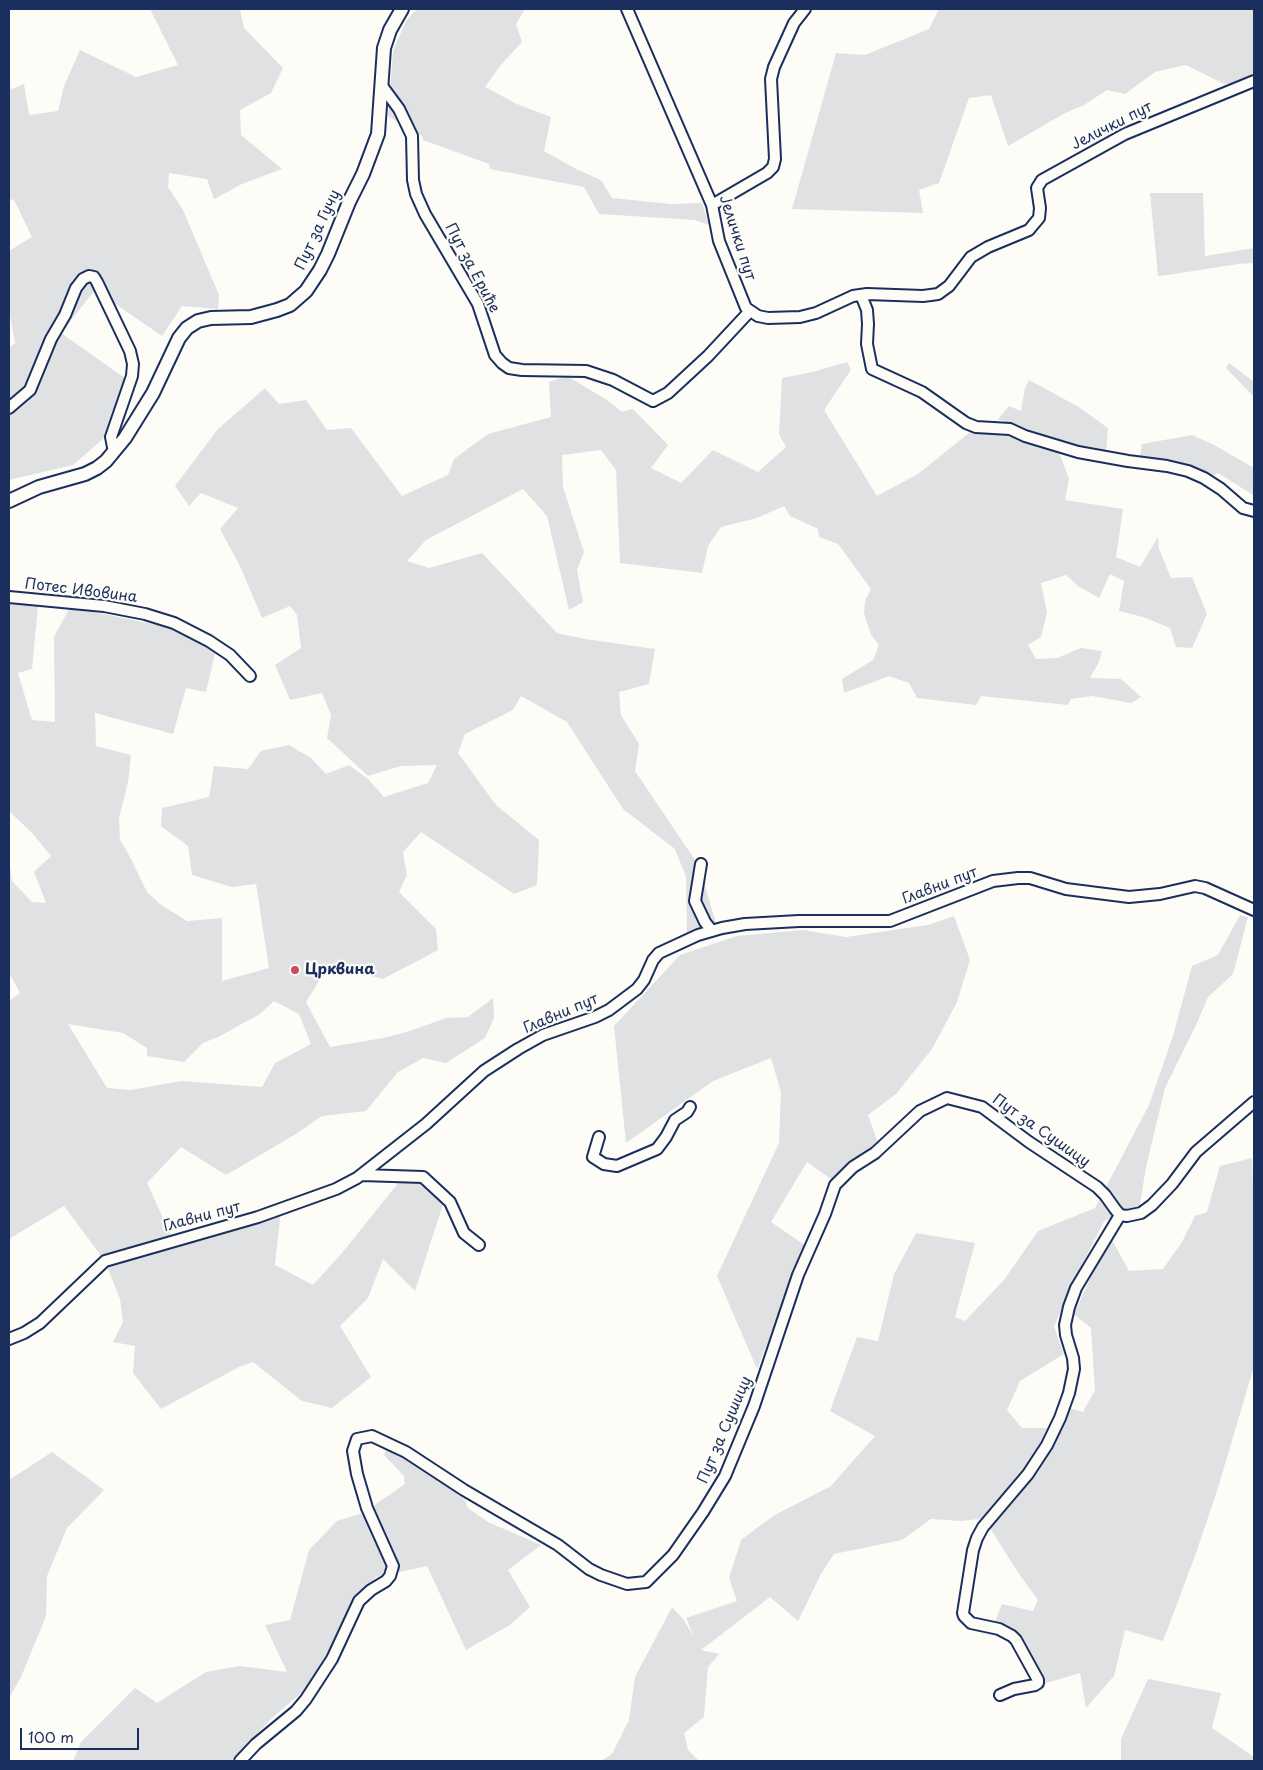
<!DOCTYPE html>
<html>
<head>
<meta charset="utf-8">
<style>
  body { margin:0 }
  #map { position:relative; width:1263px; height:1770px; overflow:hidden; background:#fdfcf7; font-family:"Playpen Sans",sans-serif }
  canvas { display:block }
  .frame { position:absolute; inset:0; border:10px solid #1b2f5e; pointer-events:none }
  .scale { position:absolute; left:20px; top:1728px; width:119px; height:22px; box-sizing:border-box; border:2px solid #1b2f5e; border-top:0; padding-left:6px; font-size:15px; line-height:18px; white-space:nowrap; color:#1b2f5e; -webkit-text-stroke:4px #fdfcf7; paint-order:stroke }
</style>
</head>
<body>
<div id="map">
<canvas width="1263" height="1770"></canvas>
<div class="frame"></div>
<div class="scale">100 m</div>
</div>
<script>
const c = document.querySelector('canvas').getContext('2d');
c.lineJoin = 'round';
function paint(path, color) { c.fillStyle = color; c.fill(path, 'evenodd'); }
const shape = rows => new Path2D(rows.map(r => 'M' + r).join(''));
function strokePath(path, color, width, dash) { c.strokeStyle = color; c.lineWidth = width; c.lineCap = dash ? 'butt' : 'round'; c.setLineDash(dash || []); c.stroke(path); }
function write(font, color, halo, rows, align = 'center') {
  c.font = font + ' "Playpen Sans",sans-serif'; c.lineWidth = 4.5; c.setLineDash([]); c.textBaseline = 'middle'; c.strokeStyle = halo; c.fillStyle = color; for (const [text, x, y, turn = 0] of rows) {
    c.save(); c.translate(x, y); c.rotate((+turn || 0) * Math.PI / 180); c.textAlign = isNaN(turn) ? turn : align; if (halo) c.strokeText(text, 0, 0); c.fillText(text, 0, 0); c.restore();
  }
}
const green = shape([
  [150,9,240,9,244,28,283,68,271,93,240,110,241,135,282,169,242,184,214,199,207,179,169,173,168,187,183,210,219,295,218,309,182,306,162,336,95,290,61,333,136,386,103,439,73,465,9,480,9,348,15,343,9,310,9,251,32,237,14,200,9,199,9,90,24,84,29,115,58,111,64,86,80,50,136,77,178,65],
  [417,9,525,9,516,24,522,42,500,66,485,87,517,104,551,117,544,151,576,169,601,180,612,198,671,204,702,203,709,225,695,220,599,214,584,187,490,169,489,164,423,140,422,136,388,116,393,51,406,21],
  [939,9,1254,9,1254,81,1224,84,1186,65,1155,72,1125,94,1107,90,1084,105,1065,113,1008,146,991,95,969,98,939,183,919,190,923,213,792,209,836,53,865,55,929,29],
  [1150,193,1203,193,1205,256,1254,248,1254,263,1238,264,1168,275,1158,276],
  [847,362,851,370,824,410,877,496,918,474,975,428,1027,440,1058,450,1069,479,1065,500,1123,509,1116,557,1140,567,1158,537,1159,549,1171,578,1192,577,1207,614,1192,648,1176,647,1170,628,1143,617,1119,611,1124,581,1110,574,1099,598,1078,586,1066,575,1041,583,1047,613,1041,637,1028,645,1036,659,1057,658,1081,648,1102,651,1099,662,1090,678,1121,679,1141,697,1131,703,1092,696,1071,699,1068,705,981,696,976,705,917,698,909,683,889,676,844,693,842,679,873,660,879,645,871,635,864,613,865,601,871,589,838,544,819,537,818,529,790,516,784,506,757,518,721,527,708,546,702,573,620,563,616,470,601,450,562,455,563,487,584,552,577,570,583,602,569,610,547,516,523,489,426,540,407,561,429,568,482,553,557,633,585,639,655,649,649,684,619,692,621,715,639,744,635,771,699,866,716,923,687,937,686,877,675,849,623,809,567,722,521,696,513,710,465,734,458,753,496,805,539,840,537,885,514,894,421,832,403,852,407,875,399,892,436,929,438,950,383,979,361,974,324,973,306,1002,330,1047,383,1038,410,1031,446,1018,468,1017,493,998,494,1018,485,1038,446,1063,423,1058,398,1072,366,1111,322,1116,296,1134,226,1175,181,1147,147,1183,173,1240,281,1210,275,1265,313,1285,342,1253,403,1177,423,1177,445,1198,415,1291,383,1259,368,1298,340,1326,371,1377,332,1408,302,1401,253,1362,239,1367,161,1409,133,1373,135,1346,113,1342,123,1322,120,1299,105,1261,64,1206,9,1239,9,1001,20,993,9,973,9,858,12,881,32,902,46,903,34,872,51,856,32,833,9,811,9,603,38,606,32,669,18,673,32,720,55,722,54,637,70,607,181,630,216,649,206,692,186,688,173,734,95,713,96,746,131,755,128,782,119,818,120,840,129,855,147,892,160,904,187,921,222,918,222,981,269,968,256,884,232,887,192,875,188,846,161,826,162,808,209,797,214,766,248,769,261,751,289,745,311,758,326,774,349,765,368,779,384,797,428,783,437,765,401,766,368,776,327,738,331,715,322,693,290,700,275,665,301,648,297,615,290,606,262,618,240,566,220,529,238,508,201,493,189,506,175,486,218,429,265,388,279,404,306,400,327,430,351,428,402,496,448,475,454,459,488,434,551,417,549,382,567,376,607,400,622,412,633,409,668,445,651,468,681,483,713,450,758,472,786,447,779,434,782,378,812,372],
  [274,1001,299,1014,311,1044,275,1063,262,1087,181,1081,131,1090,107,1088,68,1024,123,1033,147,1048,147,1056,184,1062,203,1043,218,1037,260,1014],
  [1229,363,1254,382,1254,397,1226,368],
  [1029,380,1077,406,1108,428,1106,452,1032,433,998,419,1009,406,1021,411,1025,388],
  [1192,435,1214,445,1254,468,1254,497,1253,495,1218,473,1211,477,1179,463,1140,456,1142,444],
  [1240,915,1248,917,1233,974,1208,997,1197,1023,1165,1088,1146,1167,1140,1205,1104,1221,1066,1297,1054,1327,1064,1354,1020,1381,1007,1410,1022,1428,1047,1428,1030,1463,986,1518,961,1521,931,1519,902,1540,834,1554,821,1574,798,1621,770,1597,701,1650,719,1654,708,1667,704,1717,684,1733,688,1750,699,1761,601,1761,612,1754,629,1720,635,1677,672,1607,684,1620,695,1639,686,1618,737,1601,729,1578,741,1540,773,1516,831,1486,875,1436,830,1411,857,1337,878,1341,894,1274,916,1233,975,1243,955,1317,965,1321,1004,1280,1038,1231,1095,1208,1149,1105,1173,1036,1192,966,1218,955],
  [954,916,970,960,957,1002,932,1049,896,1094,868,1115,881,1151,835,1182,807,1162,771,1222,806,1246,757,1369,717,1276,779,1143,781,1092,771,1058,713,1081,626,1143,614,1026,680,955,737,936,803,930,846,937,928,925],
  [1252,1158,1254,1207,1254,1366,1218,1488,1196,1553,1163,1641,1125,1630,1114,1676,1086,1708,1080,1673,1043,1684,1024,1647,990,1634,1002,1604,1033,1611,1038,1600,1017,1571,990,1528,1039,1471,1066,1407,1083,1412,1095,1390,1091,1328,1074,1314,1110,1236,1129,1271,1163,1269,1182,1242,1195,1216,1207,1212,1220,1166],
  [386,1449,413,1461,465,1500,468,1508,488,1522,541,1545,508,1570,530,1607,510,1625,466,1650,427,1566,376,1577,360,1595,307,1688,273,1717,231,1761,73,1761,81,1742,135,1688,157,1703,206,1672,240,1666,287,1672,265,1625,290,1620,309,1550,337,1521,363,1513,405,1484,404,1476,384,1455],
  [52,1452,104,1490,67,1528,47,1576,46,1616,21,1677,9,1698,9,1480],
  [1148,1679,1221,1693,1212,1728,1254,1757,1254,1761,1121,1761,1121,1739]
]);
const minor = shape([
  [627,9,712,205,719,241,746,308,758,316,768,318,800,317,816,313,853,296,867,294,923,296,938,294,949,286,971,257,988,247,1029,230,1033,225,1039,218,1040,208,1037,188,1042,180,1125,134,1254,81],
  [382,86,399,109,412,136,413,180,416,194,425,214,478,304,495,355,502,363,509,368,522,370,586,371,613,380,653,401,668,393,708,356,750,311],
  [712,205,767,173,773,167,775,159,771,79,774,67,794,23,805,9],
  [861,295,867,310,868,324,867,344,872,369,922,392,966,423,976,427,1010,429,1025,436,1078,452,1128,461,1167,466,1188,471,1204,478,1221,489,1243,508,1254,511],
  [9,408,30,390,51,339,65,315,76,288,83,279,89,276,94,277,97,282,130,351,133,364,132,376,111,437,114,452],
  [9,597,104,606,145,614,174,623,209,641,230,655,250,676],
  [701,864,695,901,705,922,712,931],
  [599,1137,593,1157,604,1164,617,1166,657,1149,666,1137,675,1120,687,1112,690,1107],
  [362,1175,423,1177,450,1202,464,1233,479,1245],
  [9,1339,24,1333,40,1323,105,1261,258,1217,336,1189,357,1178,426,1124,484,1071,518,1049,543,1035,595,1017,609,1010,637,989,644,980,653,960,659,953,698,935,722,928,745,924,799,921,890,921,993,881,1018,878,1030,878,1066,889,1129,897,1160,894,1195,886,1205,888,1254,910],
  [1000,1695,1014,1689,1035,1685,1038,1683,1038,1680,1016,1640,1012,1636,999,1629,971,1623,964,1616,963,1613,973,1550,977,1538,983,1527,1028,1474,1047,1445,1060,1418,1069,1393,1074,1369,1073,1358,1066,1335,1065,1325,1069,1307,1076,1288,1120,1215],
  [240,1761,256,1744,296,1711,306,1699,332,1659,359,1601,371,1590,386,1581,390,1576,393,1566,367,1508,357,1474,353,1451,357,1439,372,1436,406,1452,464,1490,558,1545,589,1569,601,1575,627,1584,646,1582,673,1555,703,1512,725,1476,754,1406,798,1275,825,1214,835,1185,853,1167,875,1153,920,1111,947,1098,982,1107,1029,1142,1097,1187,1105,1195,1115,1209,1120,1215,1127,1216,1141,1213,1152,1205,1172,1184,1196,1152,1254,1102]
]);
const major = shape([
  [9,501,39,487,85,474,97,468,106,461,125,438,153,393,179,338,187,328,198,321,211,318,251,317,277,310,290,305,306,291,320,270,328,254,349,202,363,174,378,134,384,48,390,30,402,9]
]);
const markers = [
  [295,970,5,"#d1495b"]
];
const streetNames = [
  ["Јелички пут",1112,126,-27],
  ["Пут за Гучу",318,230,-65],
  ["Јелички пут",737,238,72],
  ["Пут за Ериће",472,268,62],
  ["Потес Ивовина",81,591,7],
  ["Главни пут",940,886,-21],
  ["Главни пут",561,1014,-23],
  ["Пут за Сушицу",1041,1131,35],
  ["Главни пут",202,1217,-15],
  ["Пут за Сушицу",725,1430,-67]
];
const poiNames = [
  ["Црквина",305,970]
];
paint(green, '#e0e1e3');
strokePath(minor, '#1b2f5e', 14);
strokePath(major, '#1b2f5e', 16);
strokePath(minor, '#fdfcf7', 10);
strokePath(major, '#fdfcf7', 12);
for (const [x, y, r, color] of markers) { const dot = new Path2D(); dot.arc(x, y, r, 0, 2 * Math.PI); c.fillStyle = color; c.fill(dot); strokePath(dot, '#fdfcf7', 2); }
write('15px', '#1b2f5e', '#fdfcf7', streetNames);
write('bold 15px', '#1b2f5e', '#fdfcf7', poiNames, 'left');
</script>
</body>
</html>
